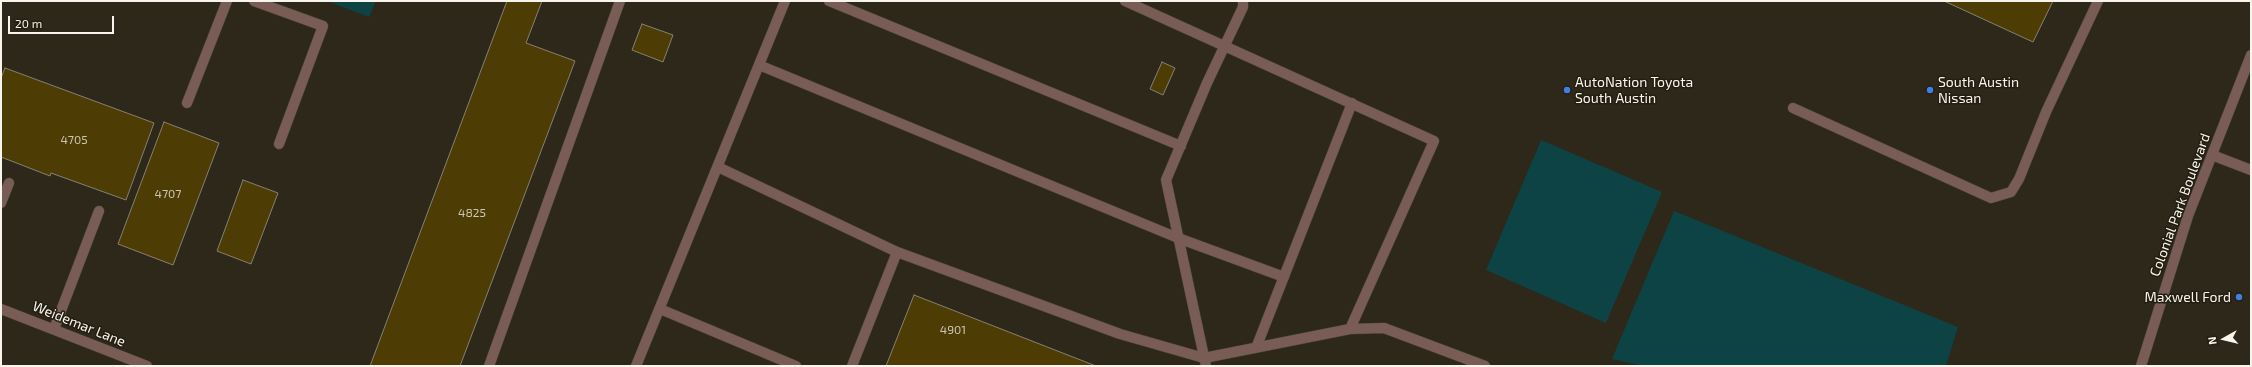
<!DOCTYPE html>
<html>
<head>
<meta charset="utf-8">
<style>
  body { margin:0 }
  #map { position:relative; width:2252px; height:367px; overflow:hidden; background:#2d281a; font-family:"Exo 2",sans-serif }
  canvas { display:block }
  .frame { position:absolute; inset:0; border:2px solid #f8f5ec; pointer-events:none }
  .north { position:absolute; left:2204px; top:319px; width:40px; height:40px; -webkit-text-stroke:3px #231e11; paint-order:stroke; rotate:262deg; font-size:11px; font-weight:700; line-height:16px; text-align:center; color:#f8f5ec }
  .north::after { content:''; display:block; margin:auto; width:14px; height:18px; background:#f8f5ec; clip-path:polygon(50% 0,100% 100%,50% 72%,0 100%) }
  .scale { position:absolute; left:8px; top:16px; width:106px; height:18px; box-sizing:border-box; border:2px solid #f8f5ec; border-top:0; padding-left:5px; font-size:12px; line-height:14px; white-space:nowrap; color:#f8f5ec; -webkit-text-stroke:3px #231e11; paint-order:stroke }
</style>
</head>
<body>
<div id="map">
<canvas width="2252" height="367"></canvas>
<div class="frame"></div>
<div class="north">N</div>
<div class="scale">20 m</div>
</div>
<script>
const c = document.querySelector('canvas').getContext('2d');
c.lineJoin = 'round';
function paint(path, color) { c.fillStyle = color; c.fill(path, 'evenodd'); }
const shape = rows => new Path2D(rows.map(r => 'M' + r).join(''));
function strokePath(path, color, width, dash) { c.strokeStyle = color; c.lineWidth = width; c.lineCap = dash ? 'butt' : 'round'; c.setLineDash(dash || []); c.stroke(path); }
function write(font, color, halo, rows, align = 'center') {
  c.font = font + ' "Exo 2",sans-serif'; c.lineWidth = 3; c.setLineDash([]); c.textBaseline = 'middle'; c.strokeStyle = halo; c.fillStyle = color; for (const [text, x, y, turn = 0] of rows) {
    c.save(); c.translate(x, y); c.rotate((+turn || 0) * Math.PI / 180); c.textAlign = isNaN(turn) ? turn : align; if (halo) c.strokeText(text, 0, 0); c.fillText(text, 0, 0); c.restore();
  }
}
const water = shape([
  [327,1,376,1,369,17],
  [1541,140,1662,192,1606,323,1486,270],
  [1674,211,1958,327,1946,366,1642,366,1612,359]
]);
const building = shape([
  [507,1,542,1,526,43,575,61,460,366,370,366,507,1],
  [1944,1,2053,1,2033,42,1944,1],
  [642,24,673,35,663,62,632,50,642,24],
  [1162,62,1175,68,1163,95,1150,89,1162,62],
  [5,68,154,123,126,200,51,173,50,176,1,157,1,78,5,68],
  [164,122,219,143,173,265,118,244,164,122],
  [243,180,278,193,251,264,217,251,243,180],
  [914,295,1096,366,886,366,914,295]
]);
const minor = shape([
  [254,1,323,26,279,144],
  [829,1,1181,146],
  [759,65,1178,238,1284,277],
  [187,103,227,1],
  [1793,108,1991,198,2011,192,2019,179,2046,112,2098,1],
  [2212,155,2251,170],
  [718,167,897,252,852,366],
  [1,203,9,183],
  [897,252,1120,334,1204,358,1350,329,1434,141,1125,1],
  [1,309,147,366],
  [660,309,796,366],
  [54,329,99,211],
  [1350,329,1384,328,1485,366],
  [1256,348,1352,103],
  [489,366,620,1],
  [636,366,785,1],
  [1206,366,1166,180,1207,83,1243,7,1243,1],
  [2141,366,2188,216,2251,55]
]);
const markers = [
  [1567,90,4,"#3f7fe0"],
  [1930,90,4,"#3f7fe0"],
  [2239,297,4,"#3f7fe0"]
];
const numberNames = [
  ["4705",74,140],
  ["4707",168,194],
  ["4825",472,213],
  ["4901",953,330]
];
const poiNames = [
  ["AutoNation Toyota",1575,82],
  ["South Austin",1575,98],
  ["South Austin",1938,82],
  ["Nissan",1938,98],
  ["Maxwell Ford",2231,297,"right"]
];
const streetNames = [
  ["Colonial Park Boulevard",2180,205,-70],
  ["Weidemar Lane",79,324,22]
];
paint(water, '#0d4344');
paint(building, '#4d3c04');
strokePath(building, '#878171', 1);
strokePath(minor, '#494537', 11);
strokePath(minor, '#7a5c56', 10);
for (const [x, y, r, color] of markers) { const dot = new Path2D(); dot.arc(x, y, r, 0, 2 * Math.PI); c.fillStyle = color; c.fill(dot); strokePath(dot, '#231e11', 1.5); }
write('12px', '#cdc7b2', null, numberNames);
write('14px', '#f8f5ec', '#231e11', poiNames, 'left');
write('14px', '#f8f5ec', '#231e11', streetNames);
</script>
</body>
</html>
